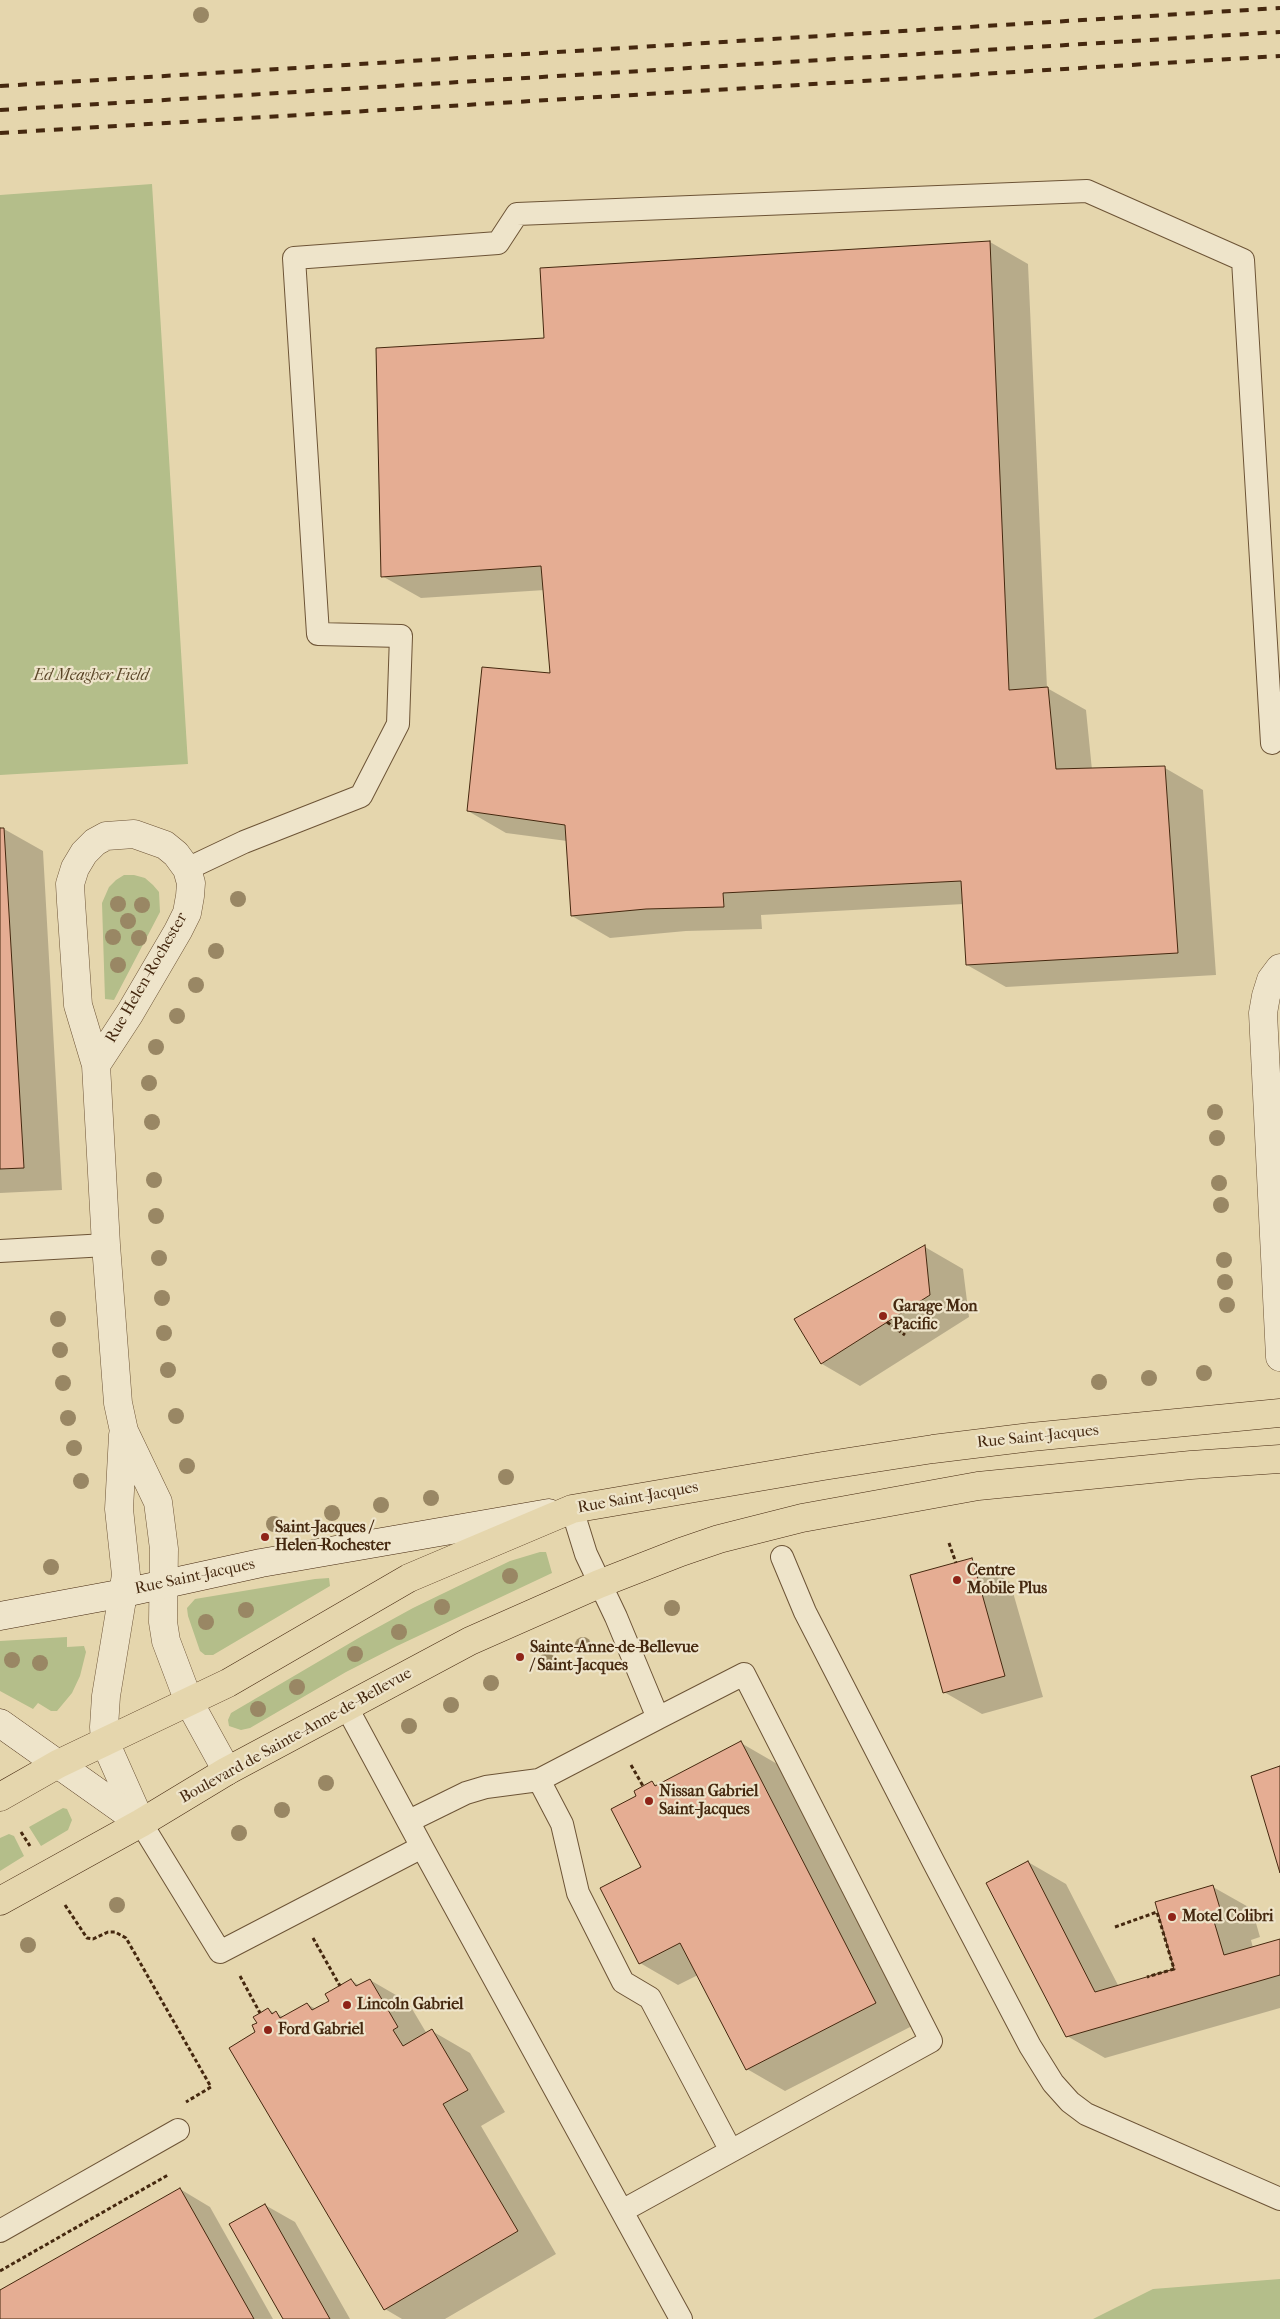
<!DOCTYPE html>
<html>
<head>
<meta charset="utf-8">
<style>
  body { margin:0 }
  canvas { display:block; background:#e5d6ad }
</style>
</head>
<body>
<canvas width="1280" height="2319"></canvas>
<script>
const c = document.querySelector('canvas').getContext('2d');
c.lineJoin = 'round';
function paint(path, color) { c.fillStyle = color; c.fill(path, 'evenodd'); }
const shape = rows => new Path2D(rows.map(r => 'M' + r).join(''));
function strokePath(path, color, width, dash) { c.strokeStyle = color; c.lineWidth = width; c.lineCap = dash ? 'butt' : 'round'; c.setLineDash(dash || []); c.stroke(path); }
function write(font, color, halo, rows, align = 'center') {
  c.font = font + ' "IM FELL French Canon",serif'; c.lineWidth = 4.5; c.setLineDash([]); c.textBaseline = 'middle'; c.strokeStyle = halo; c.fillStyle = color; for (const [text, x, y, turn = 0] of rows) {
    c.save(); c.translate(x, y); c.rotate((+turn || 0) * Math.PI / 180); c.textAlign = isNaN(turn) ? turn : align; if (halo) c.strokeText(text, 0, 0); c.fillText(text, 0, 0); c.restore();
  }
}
const green = shape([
  [152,184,188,764,0,775,0,195],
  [124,875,134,875,145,878,153,885,159,892,160,912,114,1000,105,999,102,903,109,887,116,880],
  [540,1552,546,1552,552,1573,397,1646,346,1672,250,1728,241,1730,229,1726,228,1720,231,1713,362,1636,413,1608,510,1561],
  [329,1578,330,1586,213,1655,205,1655,200,1651,188,1616,187,1608,195,1599,315,1579],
  [67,1637,67,1647,84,1646,86,1652,80,1676,72,1693,57,1711,51,1711,38,1703,33,1709,0,1691,0,1641],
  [63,1808,67,1809,72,1820,68,1830,41,1846,29,1827],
  [9,1834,14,1836,24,1856,0,1871,0,1838],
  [1280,2279,1280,2319,1093,2319,1153,2289]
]);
const shadow = shape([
  [990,242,1028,264,1047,688,1086,710,1092,770,1165,768,1203,790,1216,975,1006,987,967,965,964,904,761,915,762,929,686,931,610,938,572,916,567,841,506,833,468,811,551,674,545,590,421,598,382,576,545,339],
  [0,829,4,829,43,851,62,1190,0,1193],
  [925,1247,963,1269,969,1317,860,1386,822,1364],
  [972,1560,1010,1582,1043,1697,982,1714,944,1692],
  [741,1743,779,1765,914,2025,785,2091,747,2069,698,1975,678,1985,640,1963,642,1867,638,1796,652,1783,658,1786],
  [1028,1862,1066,1884,1119,1987,1176,1970,1213,1887,1252,1909,1260,1937,1251,1940,1253,1948,1280,1940,1280,2008,1105,2058,1067,2036],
  [351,1980,360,1986,370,1980,408,2002,427,2034,432,2031,470,2053,505,2112,481,2126,556,2254,445,2319,402,2319,385,2309,257,2033,258,2023,268,2010,284,2017,307,2004,316,2009,330,2001],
  [180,2189,210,2207,273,2319,0,2319,0,2292],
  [265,2205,295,2222,350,2319,284,2319]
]);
const building = shape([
  [990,241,1009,690,1048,687,1056,769,1165,766,1178,953,966,965,961,881,723,893,724,907,646,909,571,916,565,825,467,811,482,667,550,673,541,566,381,577,376,348,544,338,540,268,990,241],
  [0,828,4,828,24,1168,0,1169,0,828],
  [925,1245,930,1295,821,1364,794,1319,925,1245],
  [972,1558,1005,1676,943,1693,910,1575,972,1558],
  [741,1741,876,2003,746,2070,680,1943,639,1964,600,1888,641,1867,611,1809,636,1796,634,1791,652,1781,655,1786,741,1741],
  [1280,1766,1280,1873,1251,1776,1280,1766],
  [1028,1861,1095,1992,1174,1969,1155,1902,1213,1885,1222,1915,1213,1918,1224,1955,1280,1939,1280,1975,1066,2037,986,1883,1028,1861],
  [351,1979,356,1986,370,1979,398,2027,393,2030,403,2046,432,2029,468,2090,443,2104,518,2231,384,2310,229,2048,255,2032,252,2025,257,2023,253,2017,260,2013,268,2008,272,2014,276,2011,280,2018,307,2003,312,2010,329,2001,325,1994,351,1979],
  [180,2188,254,2319,0,2319,0,2290,180,2188],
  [265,2204,330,2319,283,2319,229,2224,265,2204]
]);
const path = shape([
  [887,1322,905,1335],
  [949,1543,956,1563],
  [631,1765,643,1786],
  [21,1832,30,1846],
  [65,1905,87,1938,93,1939,108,1932,115,1932,126,1938,211,2087,186,2102],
  [1115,1927,1157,1912,1174,1969,1147,1977],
  [313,1938,340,1986],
  [240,1976,260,2013],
  [0,2271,168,2175]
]);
const lane = shape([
  [187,869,244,842,361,796,398,724,401,636,318,634,294,258,498,243,517,214,1087,191,1243,260,1272,743],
  [0,1251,106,1245],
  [782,1557,805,1612,933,1861,1030,2046,1053,2083,1070,2102,1086,2114,1280,2199],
  [539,1780,562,1824,578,1893,623,1982,650,1998,731,2151],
  [409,1821,466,1793,486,1787,539,1780,658,1718,616,1617,586,1554,572,1509],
  [141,1823,220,1952,422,1847,346,1706],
  [422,1847,681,2319],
  [622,2211,931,2041,744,1674,658,1718],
  [0,2231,178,2130]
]);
const street = shape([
  [1280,968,1271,980,1266,996,1263,1013,1280,1357],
  [96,1065,130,1013,178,931,187,913,190,896,191,883,187,869,176,854,165,845,134,834,106,836,95,842,84,853,75,868,70,884,71,902,78,1005,96,1065,106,1245,118,1403,124,1431,158,1502,164,1549,163,1622,166,1641,189,1702,227,1771],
  [123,1435,119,1509,126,1575,106,1696,104,1727,105,1742,141,1823]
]);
const secondary = shape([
  [0,1616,124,1593,261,1563,549,1513],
  [0,1723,141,1823]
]);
const primary = shape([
  [0,1797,58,1764,228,1683,409,1578,572,1509,823,1466,933,1449,1031,1437,1280,1413],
  [0,1901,141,1823,227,1771,470,1641,599,1584,681,1552,719,1539,802,1518,978,1486,1191,1465,1280,1459]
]);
const rail = shape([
  [0,86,1280,8],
  [0,110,1280,32],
  [0,133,1280,56]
]);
const trees = [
  [201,15],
  [238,899],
  [118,904],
  [142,905],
  [128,921],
  [113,937],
  [139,938],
  [216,951],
  [118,965],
  [196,985],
  [177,1016],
  [156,1047],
  [149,1083],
  [1215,1112],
  [152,1122],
  [1217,1138],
  [154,1180],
  [1219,1183],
  [1221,1205],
  [156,1216],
  [159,1258],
  [1224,1260],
  [1225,1282],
  [162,1298],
  [1227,1305],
  [58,1319],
  [164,1333],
  [60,1350],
  [168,1370],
  [1204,1373],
  [1149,1378],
  [1099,1382],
  [63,1383],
  [176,1416],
  [68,1418],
  [74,1448],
  [187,1466],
  [506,1477],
  [81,1481],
  [431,1498],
  [381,1505],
  [332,1513],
  [274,1524],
  [51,1567],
  [510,1576],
  [442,1607],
  [672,1608],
  [246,1610],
  [206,1622],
  [399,1632],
  [583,1645],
  [355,1654],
  [12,1660],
  [547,1661],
  [40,1663],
  [491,1683],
  [297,1687],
  [451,1705],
  [258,1709],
  [409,1726],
  [326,1783],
  [282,1810],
  [239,1833],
  [117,1905],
  [28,1945]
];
const markers = [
  [883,1316,5,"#8f2418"],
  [265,1537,5,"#8f2418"],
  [957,1580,5,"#8f2418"],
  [520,1657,5,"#8f2418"],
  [649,1801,5,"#8f2418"],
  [1172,1917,5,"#8f2418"],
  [347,2005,5,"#8f2418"],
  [268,2030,5,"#8f2418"]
];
const parkNames = [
  ["Ed Meagher Field",91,676]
];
const streetNames = [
  ["Rue Helen-Rochester",147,978,-60],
  ["Rue Saint-Jacques",1038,1437,-6],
  ["Rue Saint-Jacques",638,1498,-10],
  ["Rue Saint-Jacques",195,1577,-12],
  ["Boulevard de Sainte-Anne-de-Bellevue",296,1736,-29]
];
const poiNames = [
  ["Garage Mon",893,1307],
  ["Pacific",893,1325],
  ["Saint-Jacques /",275,1528],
  ["Helen-Rochester",275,1546],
  ["Centre",967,1571],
  ["Mobile Plus",967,1589],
  ["Sainte-Anne-de-Bellevue",530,1648],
  ["/ Saint-Jacques",530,1666],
  ["Nissan Gabriel",659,1792],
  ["Saint-Jacques",659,1810],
  ["Motel Colibri",1182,1917],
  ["Lincoln Gabriel",357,2005],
  ["Ford Gabriel",278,2030]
];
paint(green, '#b4be8a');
paint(shadow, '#0003');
paint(building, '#e5ad93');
strokePath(building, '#45280f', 1);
strokePath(lane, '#6d5436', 24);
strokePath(street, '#6d5436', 29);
strokePath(secondary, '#45280f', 29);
strokePath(primary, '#45280f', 29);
strokePath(path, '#45280f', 3, [4, 2.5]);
strokePath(lane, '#eee4ca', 22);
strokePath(street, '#eee4ca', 28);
strokePath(secondary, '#eee4ca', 28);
strokePath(primary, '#e5d6ad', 28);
strokePath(rail, '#45280f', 4, [9, 9]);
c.fillStyle = '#998764';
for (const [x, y] of trees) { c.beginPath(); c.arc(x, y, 8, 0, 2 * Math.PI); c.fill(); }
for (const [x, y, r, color] of markers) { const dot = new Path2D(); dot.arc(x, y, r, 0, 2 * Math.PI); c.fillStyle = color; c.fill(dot); strokePath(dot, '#eee4ca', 2); }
write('italic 16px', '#5b4628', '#eee4ca', parkNames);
write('16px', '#45280f', '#eee4ca', streetNames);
write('bold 16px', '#45280f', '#eee4ca', poiNames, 'left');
</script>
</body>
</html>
